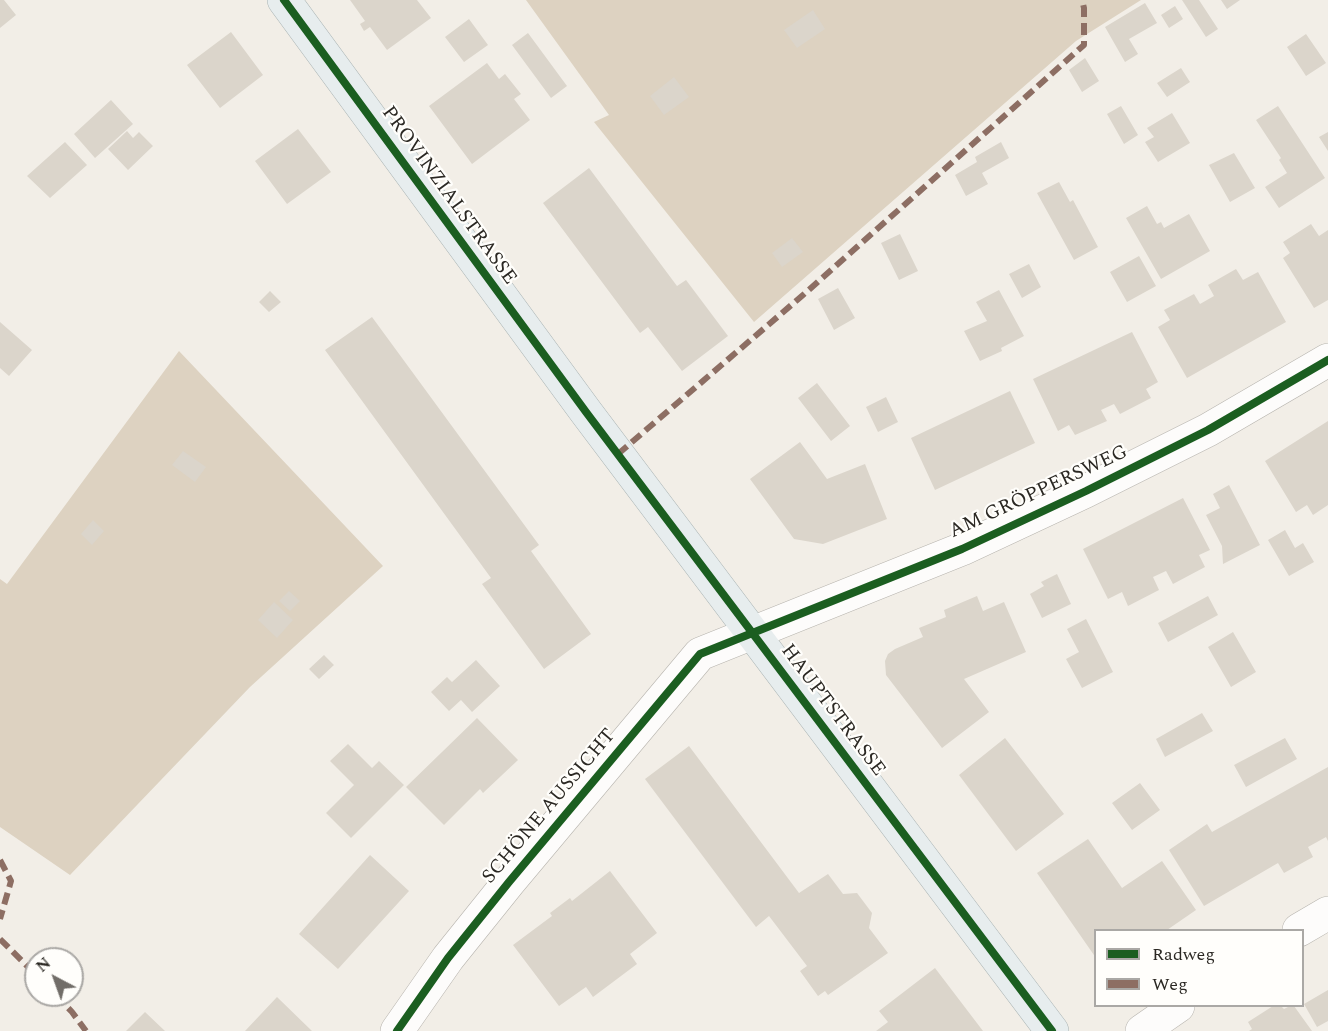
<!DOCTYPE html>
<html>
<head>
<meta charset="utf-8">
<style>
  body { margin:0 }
  #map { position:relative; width:1328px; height:1031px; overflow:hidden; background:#f2eee7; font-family:Spectral,serif }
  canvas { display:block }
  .legend { position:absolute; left:1094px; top:929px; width:210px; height:78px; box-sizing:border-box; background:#fffefb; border:2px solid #aaa8a5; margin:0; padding:8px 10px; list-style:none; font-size:18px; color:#2b2823 }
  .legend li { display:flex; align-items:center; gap:12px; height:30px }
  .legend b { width:30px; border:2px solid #aaa8a5 }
  .north { position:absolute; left:24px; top:947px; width:60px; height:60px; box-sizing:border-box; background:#fffefb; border:2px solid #aaa8a5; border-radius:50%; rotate:319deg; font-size:16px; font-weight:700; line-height:24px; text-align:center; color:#2b2823 }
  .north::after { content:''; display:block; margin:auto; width:21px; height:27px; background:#716d68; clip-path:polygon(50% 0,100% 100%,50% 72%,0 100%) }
</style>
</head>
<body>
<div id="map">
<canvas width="1328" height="1031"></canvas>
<ul class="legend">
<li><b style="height:8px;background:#1b5e20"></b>Radweg</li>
<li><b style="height:8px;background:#8d6e63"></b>Weg</li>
</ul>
<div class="north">N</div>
</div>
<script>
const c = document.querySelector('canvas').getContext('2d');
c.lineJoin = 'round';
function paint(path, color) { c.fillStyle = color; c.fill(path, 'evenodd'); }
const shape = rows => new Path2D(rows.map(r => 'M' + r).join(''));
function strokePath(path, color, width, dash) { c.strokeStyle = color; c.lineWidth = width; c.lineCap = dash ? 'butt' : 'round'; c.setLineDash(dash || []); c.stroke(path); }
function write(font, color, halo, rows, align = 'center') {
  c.font = font + ' Spectral,serif'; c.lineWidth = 4.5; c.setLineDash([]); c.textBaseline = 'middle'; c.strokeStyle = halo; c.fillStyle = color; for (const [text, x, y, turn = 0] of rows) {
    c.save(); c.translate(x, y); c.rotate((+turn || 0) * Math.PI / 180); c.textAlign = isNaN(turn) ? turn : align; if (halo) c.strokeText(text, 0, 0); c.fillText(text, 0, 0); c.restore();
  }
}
const green = shape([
  [526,0,1141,0,1076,41,754,322,594,122,609,115],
  [179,351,383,566,250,687,70,875,0,827,0,579,7,584]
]);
const building = shape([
  [0,0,4,0,16,15,0,28],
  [350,0,417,0,431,18,387,50,370,27,364,31,360,24,365,21],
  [1182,0,1199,0,1218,29,1206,37],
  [1221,0,1240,0,1227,9],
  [1145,3,1157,23,1129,39,1138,54,1125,62,1105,27],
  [1175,6,1183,19,1169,28,1161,15],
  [813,10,825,29,797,48,784,30],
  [469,19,488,45,464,62,445,37],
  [231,32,263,75,220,108,187,65],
  [528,33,567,86,551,98,512,45],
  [1306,34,1326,63,1306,76,1287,47],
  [1085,58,1099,81,1082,92,1069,70],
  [487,63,499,79,505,74,521,94,514,99,530,120,472,164,429,106],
  [1181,68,1190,82,1167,97,1157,83],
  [674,77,689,97,664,115,650,96],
  [111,100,133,124,95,158,74,134],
  [1121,106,1138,135,1124,144,1107,114],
  [1278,106,1325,178,1279,208,1265,187,1287,173,1279,160,1281,158,1256,120],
  [1172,113,1190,143,1158,162,1145,142,1154,137,1147,128],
  [298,129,331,172,287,204,255,161],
  [127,131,133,138,139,132,153,146,128,170,108,149],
  [1328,132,1328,151,1319,137],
  [65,142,87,165,50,198,27,176],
  [1001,142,1009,158,982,173,988,184,966,196,955,175,977,162,975,157],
  [1234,153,1255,188,1230,202,1209,165],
  [589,168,677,286,686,280,728,336,682,371,648,327,640,333,543,203],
  [1059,182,1070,202,1073,200,1098,247,1074,260,1037,193],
  [1147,206,1157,224,1161,222,1164,228,1189,214,1210,251,1161,279,1126,218],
  [1311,224,1319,236,1328,230,1328,300,1314,308,1283,258,1290,253,1283,242],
  [900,234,918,271,899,280,881,243],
  [792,238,803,252,782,267,772,253],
  [1139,256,1156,286,1127,302,1110,272],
  [1029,264,1041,287,1022,298,1009,274],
  [1236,269,1243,280,1258,272,1286,322,1187,378,1158,327,1170,320,1164,310,1194,294,1200,304,1214,296,1208,285],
  [838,288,855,318,834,330,818,299],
  [999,290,1024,336,1001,348,1002,351,980,361,964,331,987,321,976,302],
  [270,291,281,302,269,312,259,302],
  [372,317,539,545,531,551,591,634,544,669,482,584,491,578,325,350],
  [0,322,32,350,9,376,0,368],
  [1132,332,1158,382,1146,389,1151,398,1120,414,1114,404,1101,410,1107,421,1075,435,1069,425,1058,431,1033,379],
  [817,383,850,426,831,441,798,398],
  [1010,391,1035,443,935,490,911,438],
  [886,397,898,422,878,432,866,407],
  [1328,421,1328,505,1313,515,1307,505,1296,512,1265,461],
  [800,442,827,479,865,464,887,519,823,544,794,539,750,479],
  [183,451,206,467,195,482,172,465],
  [1229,485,1260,545,1223,564,1222,546,1206,515,1220,508,1213,494],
  [1183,498,1210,550,1199,555,1205,567,1173,584,1166,571,1153,577,1159,590,1128,606,1122,592,1108,599,1083,549],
  [93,520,104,531,92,545,81,534],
  [1285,530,1295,548,1303,543,1314,562,1289,576,1268,540],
  [1057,574,1071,604,1042,618,1030,594,1044,586,1041,582],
  [289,591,300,601,290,611,279,601],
  [977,596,983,611,1004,602,1026,652,964,679,989,712,942,748,886,675,885,661,888,654,895,649,923,637,919,628,946,617,944,610],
  [1208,596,1218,615,1168,642,1158,623],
  [274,602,293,620,277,638,258,620],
  [1086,619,1113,672,1082,688,1066,659,1079,652,1067,629],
  [1233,632,1256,672,1231,687,1208,647],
  [324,655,334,665,319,679,309,669],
  [476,660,500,686,472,712,461,700,449,711,431,692,447,677,452,682],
  [1202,713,1213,731,1165,757,1156,739],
  [477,718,518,760,483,793,480,789,444,825,406,787],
  [1005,738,1064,814,1016,851,959,775],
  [1285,738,1297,759,1246,787,1234,765],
  [348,744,372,768,379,761,404,785,351,838,326,813,354,785,330,761],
  [689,746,799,893,828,874,843,894,857,893,872,913,869,928,888,953,828,995,825,991,818,996,800,971,807,966,769,916,756,927,645,779],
  [1328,767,1328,841,1326,837,1308,847,1313,857,1284,873,1278,863,1204,906,1169,850,1207,824,1212,832],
  [1140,783,1160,810,1132,830,1112,803],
  [1088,839,1122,888,1162,861,1196,910,1167,930,1096,930,1096,958,1037,873],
  [370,855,409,891,338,969,299,934],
  [610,871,657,933,630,954,637,964,593,997,586,987,559,1006,513,945,552,916,550,913,570,898,572,901],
  [935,968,983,1031,876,1031,888,1022,879,1011],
  [1328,990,1328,1021,1317,1027,1304,1004],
  [277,997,312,1031,245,1031],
  [1273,1006,1281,1006,1284,1009,1290,1006,1294,1006,1312,1031,1249,1031,1252,1029,1248,1022],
  [145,1012,165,1031,126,1031]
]);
const minor = shape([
  [1299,930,1328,913],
  [397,1031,448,958,509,882,700,654,962,549,1086,491,1208,430,1328,360],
  [1142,1031,1178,1006]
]);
const major = shape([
  [284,0,586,412,1052,1031]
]);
const quiet = shape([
  [618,454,803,295,1084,45,1084,8,1082,0],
  [0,860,11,881,0,919],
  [0,939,36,975],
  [56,995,72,1012,86,1031]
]);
const cycleway = shape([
  [284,0,586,412,1052,1031],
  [397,1031,448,958,509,882,700,654,962,549,1086,491,1208,430,1328,360]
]);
const streetNames = [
  ["PROVINZIALSTRASSE",448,196,54],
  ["AM GRÖPPERSWEG",1039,493,-25],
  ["HAUPTSTRASSE",832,711,53],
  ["SCHÖNE AUSSICHT",550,807,-50]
];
paint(green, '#ddd2c1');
paint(building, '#dbd5cb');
strokePath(minor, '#b6b3ad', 34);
strokePath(major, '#a9b3b3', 34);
strokePath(minor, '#fdfcfb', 33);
strokePath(major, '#e7edee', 33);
strokePath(quiet, '#8d6e63', 6, [12, 6]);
strokePath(cycleway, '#1b5e20', 8);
write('20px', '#2b2823', '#fffefb', streetNames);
</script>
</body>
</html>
